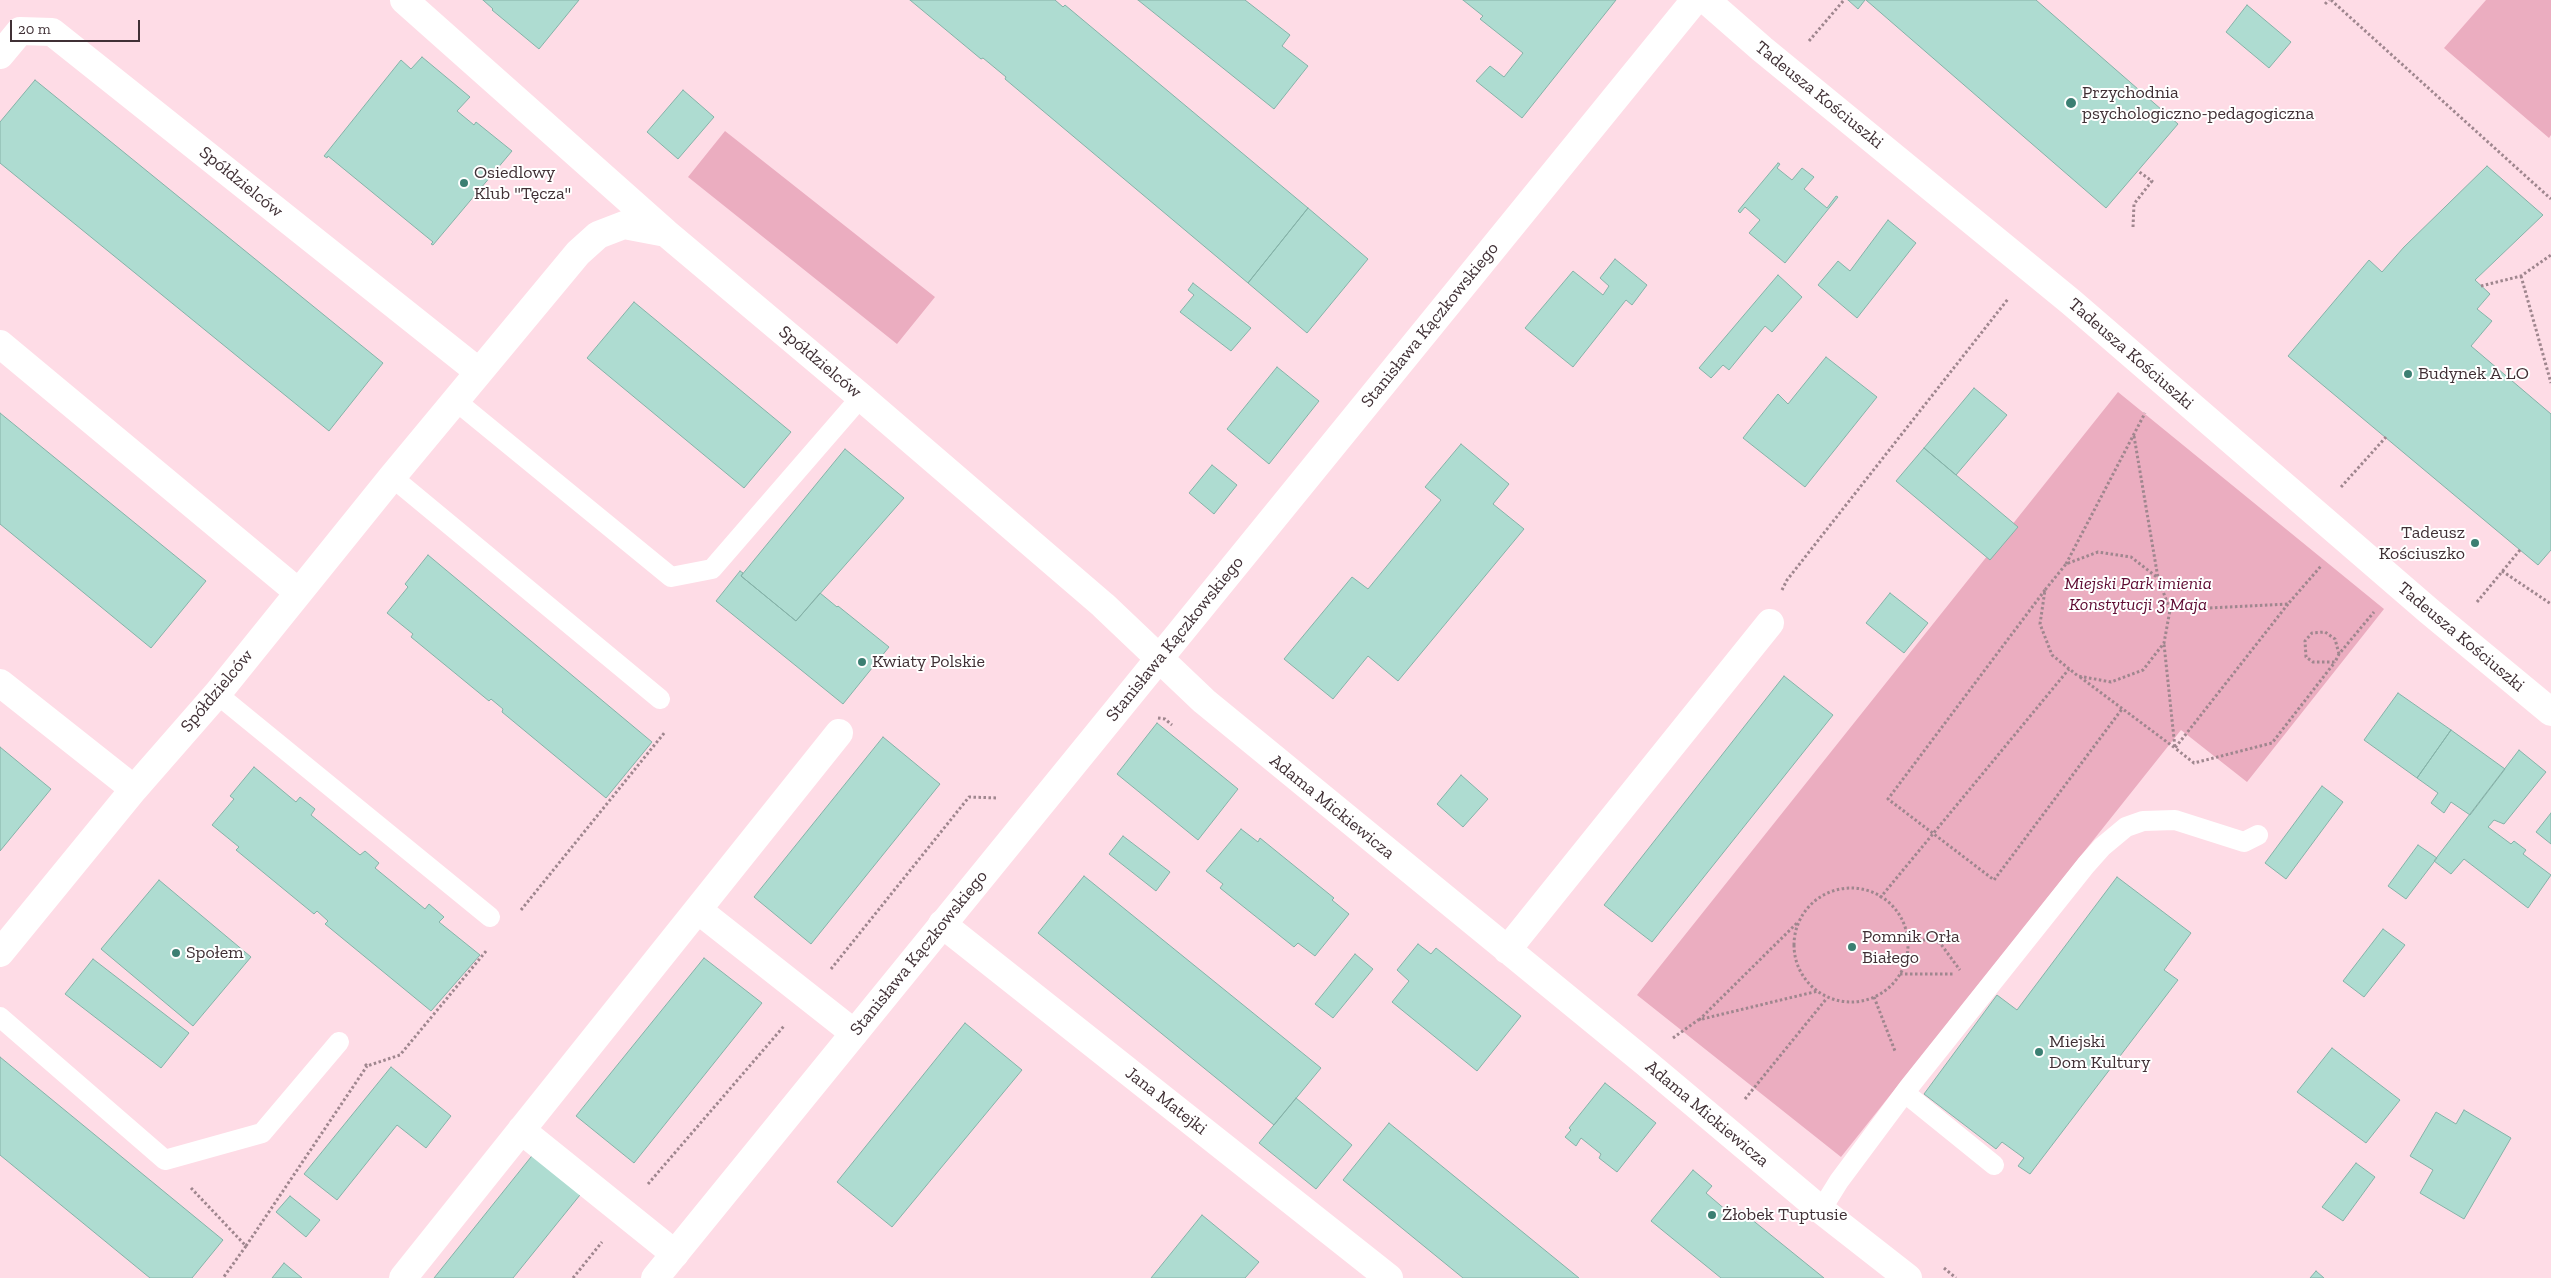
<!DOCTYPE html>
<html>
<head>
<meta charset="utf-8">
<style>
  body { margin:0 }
  #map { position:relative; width:2551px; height:1278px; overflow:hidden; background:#fedce6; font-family:"Zilla Slab",serif }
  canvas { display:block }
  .scale { position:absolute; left:10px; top:20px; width:130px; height:22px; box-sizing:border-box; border:2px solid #403035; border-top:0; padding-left:6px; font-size:15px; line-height:18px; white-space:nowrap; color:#403035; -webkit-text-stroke:4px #fff; paint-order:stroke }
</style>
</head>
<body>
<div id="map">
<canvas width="2551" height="1278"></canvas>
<div class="scale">20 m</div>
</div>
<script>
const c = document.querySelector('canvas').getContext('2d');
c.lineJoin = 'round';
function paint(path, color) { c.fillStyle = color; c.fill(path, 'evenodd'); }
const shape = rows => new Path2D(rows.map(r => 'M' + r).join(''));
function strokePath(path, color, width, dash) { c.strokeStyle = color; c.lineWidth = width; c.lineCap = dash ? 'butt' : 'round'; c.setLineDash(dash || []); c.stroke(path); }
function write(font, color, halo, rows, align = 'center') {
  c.font = font + ' "Zilla Slab",serif'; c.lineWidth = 4; c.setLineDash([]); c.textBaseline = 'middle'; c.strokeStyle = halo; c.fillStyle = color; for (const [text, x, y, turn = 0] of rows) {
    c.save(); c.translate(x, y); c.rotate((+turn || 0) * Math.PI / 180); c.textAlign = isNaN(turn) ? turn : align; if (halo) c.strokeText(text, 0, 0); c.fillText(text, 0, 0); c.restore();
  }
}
const green = shape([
  [2486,0,2551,0,2551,135,2549,138,2444,48],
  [725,131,935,297,897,344,688,177],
  [2118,392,2384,609,2247,782,2181,730,1841,1157,1637,995]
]);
const building = shape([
  [483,0,579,0,539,49,492,10,493,9,483,0],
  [910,0,1055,0,1063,7,1065,5,1308,208,1248,283,1005,79,1006,77,983,58,981,59,910,0],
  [1138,0,1245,0,1290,35,1282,46,1308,66,1274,109,1138,0],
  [1463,0,1616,0,1522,118,1476,81,1490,66,1504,77,1523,53,1480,19,1483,16,1463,0],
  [1848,0,1865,0,1858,9,1848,0],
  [1866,0,2036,0,2178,124,2106,208,1866,0],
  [2247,5,2291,42,2269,68,2226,32,2247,5],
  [422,57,470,97,457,111,474,125,476,122,512,151,433,245,431,244,433,242,328,156,327,158,324,156,401,60,411,69,422,57],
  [35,80,383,363,329,431,0,163,0,122,35,80],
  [683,90,714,117,678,159,647,132,683,90],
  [1778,163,1780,164,1777,168,1792,180,1802,168,1814,177,1804,189,1827,208,1836,196,1838,197,1785,263,1749,233,1760,220,1745,207,1740,213,1738,211,1778,163],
  [2487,166,2543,215,2475,280,2490,294,2477,309,2492,321,2471,346,2551,414,2551,550,2538,565,2288,356,2369,260,2382,272,2404,247,2487,166],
  [1308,208,1368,259,1307,333,1248,283,1308,208],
  [1888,220,1916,243,1857,318,1818,285,1838,261,1850,271,1888,220],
  [1615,259,1647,285,1632,305,1626,300,1573,367,1525,328,1573,271,1603,295,1609,286,1600,278,1615,259],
  [1778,275,1802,297,1772,332,1765,326,1729,370,1723,365,1711,378,1699,368,1778,275],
  [1193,283,1251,328,1231,351,1180,312,1194,295,1188,290,1193,283],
  [634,302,791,432,744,488,587,358,634,302],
  [1826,357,1877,397,1805,487,1743,438,1778,394,1788,404,1826,357],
  [1277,367,1319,401,1269,464,1227,429,1277,367],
  [1974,388,2007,415,1956,475,1924,448,1974,388],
  [0,413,206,581,151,648,0,524,0,413],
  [1461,444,1509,484,1493,504,1524,529,1398,681,1368,656,1333,699,1284,659,1352,577,1368,589,1441,500,1425,487,1461,444],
  [1924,448,2018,527,1990,560,1896,481,1924,448],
  [845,449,904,498,796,621,741,576,845,449],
  [1212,465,1237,485,1214,514,1189,493,1212,465],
  [428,555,652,742,606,798,502,712,503,709,491,699,489,701,411,637,413,634,387,613,408,587,405,584,428,555],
  [740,571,743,573,741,576,796,621,820,593,837,607,838,606,889,647,843,704,716,601,740,571],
  [1890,593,1928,623,1904,653,1866,623,1890,593],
  [1784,676,1833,715,1652,942,1604,905,1784,676],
  [2398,693,2451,730,2417,778,2364,740,2398,693],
  [1157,723,1238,789,1198,840,1117,774,1157,723],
  [2451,730,2505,769,2470,815,2451,802,2444,813,2431,803,2438,793,2417,778,2451,730],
  [883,737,940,784,811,944,754,897,883,737],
  [0,747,51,789,0,851,0,747],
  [2519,750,2546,772,2504,824,2494,820,2488,827,2511,844,2514,841,2526,850,2523,854,2551,875,2528,908,2464,859,2451,874,2434,861,2519,750],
  [254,767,296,802,300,797,315,809,311,815,360,855,365,851,379,863,375,868,425,909,429,904,444,917,439,922,480,955,431,1011,325,924,328,921,317,911,314,914,236,850,239,847,212,825,234,799,230,796,254,767],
  [1461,775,1488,799,1463,827,1437,804,1461,775],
  [2322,786,2343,802,2286,879,2265,863,2322,786],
  [2551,813,2551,844,2536,832,2551,813],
  [1241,829,1258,842,1260,838,1334,898,1332,900,1349,914,1315,956,1298,943,1294,947,1220,888,1223,884,1206,871,1241,829],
  [1123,836,1170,872,1156,891,1109,854,1123,836],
  [2418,845,2437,858,2406,899,2388,886,2418,845],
  [1084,876,1321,1068,1274,1125,1038,933,1084,876],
  [2117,877,2191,933,2164,970,2178,980,2030,1174,2018,1166,2024,1158,2002,1142,1996,1149,1924,1094,1997,995,2017,1010,2117,877],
  [159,880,251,957,193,1026,101,949,159,880],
  [2383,929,2405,945,2364,997,2343,981,2383,929],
  [1418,944,1431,954,1436,948,1521,1016,1477,1071,1392,1002,1409,981,1397,970,1418,944],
  [1355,954,1373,969,1333,1018,1315,1004,1355,954],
  [704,958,762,1003,634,1163,576,1116,704,958],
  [93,959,189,1033,161,1068,65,994,93,959],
  [965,1023,1022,1070,892,1227,837,1182,965,1023],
  [2332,1048,2400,1100,2366,1143,2297,1092,2332,1048],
  [0,1057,223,1240,192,1278,150,1278,0,1155,0,1057],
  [391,1067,451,1116,426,1148,397,1125,337,1200,304,1174,391,1067],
  [1605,1083,1656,1123,1617,1172,1599,1158,1601,1154,1581,1138,1576,1146,1565,1137,1571,1130,1569,1128,1605,1083],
  [1296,1098,1352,1145,1316,1189,1259,1143,1296,1098],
  [2464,1110,2511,1138,2464,1219,2420,1193,2433,1170,2410,1156,2436,1112,2456,1124,2464,1110],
  [1389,1123,1579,1278,1463,1278,1343,1180,1389,1123],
  [535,1152,584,1190,513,1278,434,1278,535,1152],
  [2356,1163,2375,1177,2343,1221,2322,1207,2356,1163],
  [1693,1170,1712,1186,1706,1193,1734,1217,1740,1210,1824,1278,1721,1278,1651,1221,1693,1170],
  [290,1196,320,1220,306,1237,276,1212,290,1196],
  [1202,1215,1259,1262,1245,1278,1151,1278,1202,1215],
  [284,1263,302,1278,272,1278,284,1263],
  [2316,1271,2324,1278,2310,1278,2316,1271]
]);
const path = shape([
  [2331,0,2551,199],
  [2325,4,2329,0],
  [1809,41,1844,0],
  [2133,227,2134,204,2152,181,2138,171],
  [2521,276,2551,383],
  [2481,286,2521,276,2551,255],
  [2134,436,2158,578,2170,610,2164,643,2143,670,2111,682,2078,676,2052,655,2040,624,2045,590,2066,564,2098,552,2131,557,2158,578],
  [2341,487,2386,437],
  [2066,564,2145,413],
  [2502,571,2551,604],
  [1782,590,1787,580,2008,299],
  [2045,590,1888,799,1994,880,2122,709],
  [2477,602,2520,550],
  [2288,604,2175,748,2194,763,2272,743,2335,662],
  [2170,610,2288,604,2321,566],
  [2339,654,2335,639,2325,632,2312,633,2305,641,2306,657,2313,662,2335,662,2339,654,2374,612],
  [2080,677,2175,748,2164,644],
  [1158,718,1165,719,1172,725],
  '1794 945a57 57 0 1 1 114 0a57 57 0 1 1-114 0Z',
  [1880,898,2069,669],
  [521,910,665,732],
  [1908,937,1940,943,1960,970],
  [831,969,969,797,997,798],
  [1900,974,1955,974],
  [1874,997,1895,1051],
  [1699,1020,1798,922],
  [1673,1038,1698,1020,1818,991],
  [365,1064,367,1066,400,1055,487,950],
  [1745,1099,1827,998],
  [648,1184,784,1026],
  [191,1188,246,1246,223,1278],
  [246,1246,367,1066],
  [1944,1268,1956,1278],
  [573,1278,602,1242]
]);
const service = shape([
  [456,401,671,577,712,569,861,397],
  [392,477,660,699],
  [217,694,490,917],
  [0,1017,165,1160,262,1133,339,1042],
  [1905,1093,1994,1165],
  [1821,1210,1839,1181,1909,1087,2086,865,2102,847,2126,827,2143,821,2175,820,2244,842,2258,835]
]);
const minor = shape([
  [404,0,665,232],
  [1706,0,1762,49,2071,302,2429,611,2551,712],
  [0,55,20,31,52,32,479,372],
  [0,344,298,592],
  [0,683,134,789],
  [698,910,854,1033],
  [942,924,1389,1278],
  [1507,950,1770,623],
  [0,953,134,789,217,694,392,477,578,253,598,235,624,225,666,233,861,397,1103,605,1204,701,1646,1063,1821,1210,1908,1278],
  [521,1130,675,1254],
  [403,1278,839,733]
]);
const tertiary = shape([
  [655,1278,1695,0]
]);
const markers = [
  [2071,103,6,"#3b7f72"],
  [464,183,5,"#3b7f72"],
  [2408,374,5,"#3b7f72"],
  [2475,543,5,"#3b7f72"],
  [862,662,5,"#3b7f72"],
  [1852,947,5,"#3b7f72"],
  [176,953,5,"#3b7f72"],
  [2039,1052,5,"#3b7f72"],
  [1712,1215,5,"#3b7f72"]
];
const poiNames = [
  ["Przychodnia",2082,93],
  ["psychologiczno-pedagogiczna",2082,114],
  ["Osiedlowy",474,173],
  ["Klub \"Tęcza\"",474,194],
  ["Budynek A LO",2418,374],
  ["Tadeusz",2465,533,"right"],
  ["Kościuszko",2465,554,"right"],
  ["Kwiaty Polskie",872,662],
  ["Pomnik Orła",1862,937],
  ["Białego",1862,958],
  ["Społem",186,953],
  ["Miejski",2049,1042],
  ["Dom Kultury",2049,1063],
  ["Żłobek Tuptusie",1722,1215]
];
const streetNames = [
  ["Tadeusza Kościuszki",1819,95,39],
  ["Spółdzielców",241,182,39],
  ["Stanisława Kączkowskiego",1430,325,-51],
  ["Tadeusza Kościuszki",2131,354,41],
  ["Spółdzielców",820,362,40],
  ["Tadeusza Kościuszki",2461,637,40],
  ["Stanisława Kączkowskiego",1175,639,-51],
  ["Spółdzielców",217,691,-50],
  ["Adama Mickiewicza",1332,807,39],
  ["Stanisława Kączkowskiego",919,953,-51],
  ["Jana Matejki",1166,1101,38],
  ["Adama Mickiewicza",1707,1114,40]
];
const parkNames = [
  ["Miejski Park imienia",2138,584],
  ["Konstytucji 3 Maja",2138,605]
];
paint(green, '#ebadc0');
paint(building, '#aedcd1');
strokePath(building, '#85b2a8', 1);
strokePath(path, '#9f868e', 3, [2.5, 2.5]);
strokePath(service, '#fff', 20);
strokePath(minor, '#fff', 28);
strokePath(tertiary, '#fff', 28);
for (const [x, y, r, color] of markers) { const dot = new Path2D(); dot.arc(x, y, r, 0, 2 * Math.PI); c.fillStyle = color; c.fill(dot); strokePath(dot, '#fff', 2); }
write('18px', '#403035', '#fff', poiNames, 'left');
write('18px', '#403035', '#fff', streetNames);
write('italic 18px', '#5e0b32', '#fff', parkNames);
</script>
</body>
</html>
